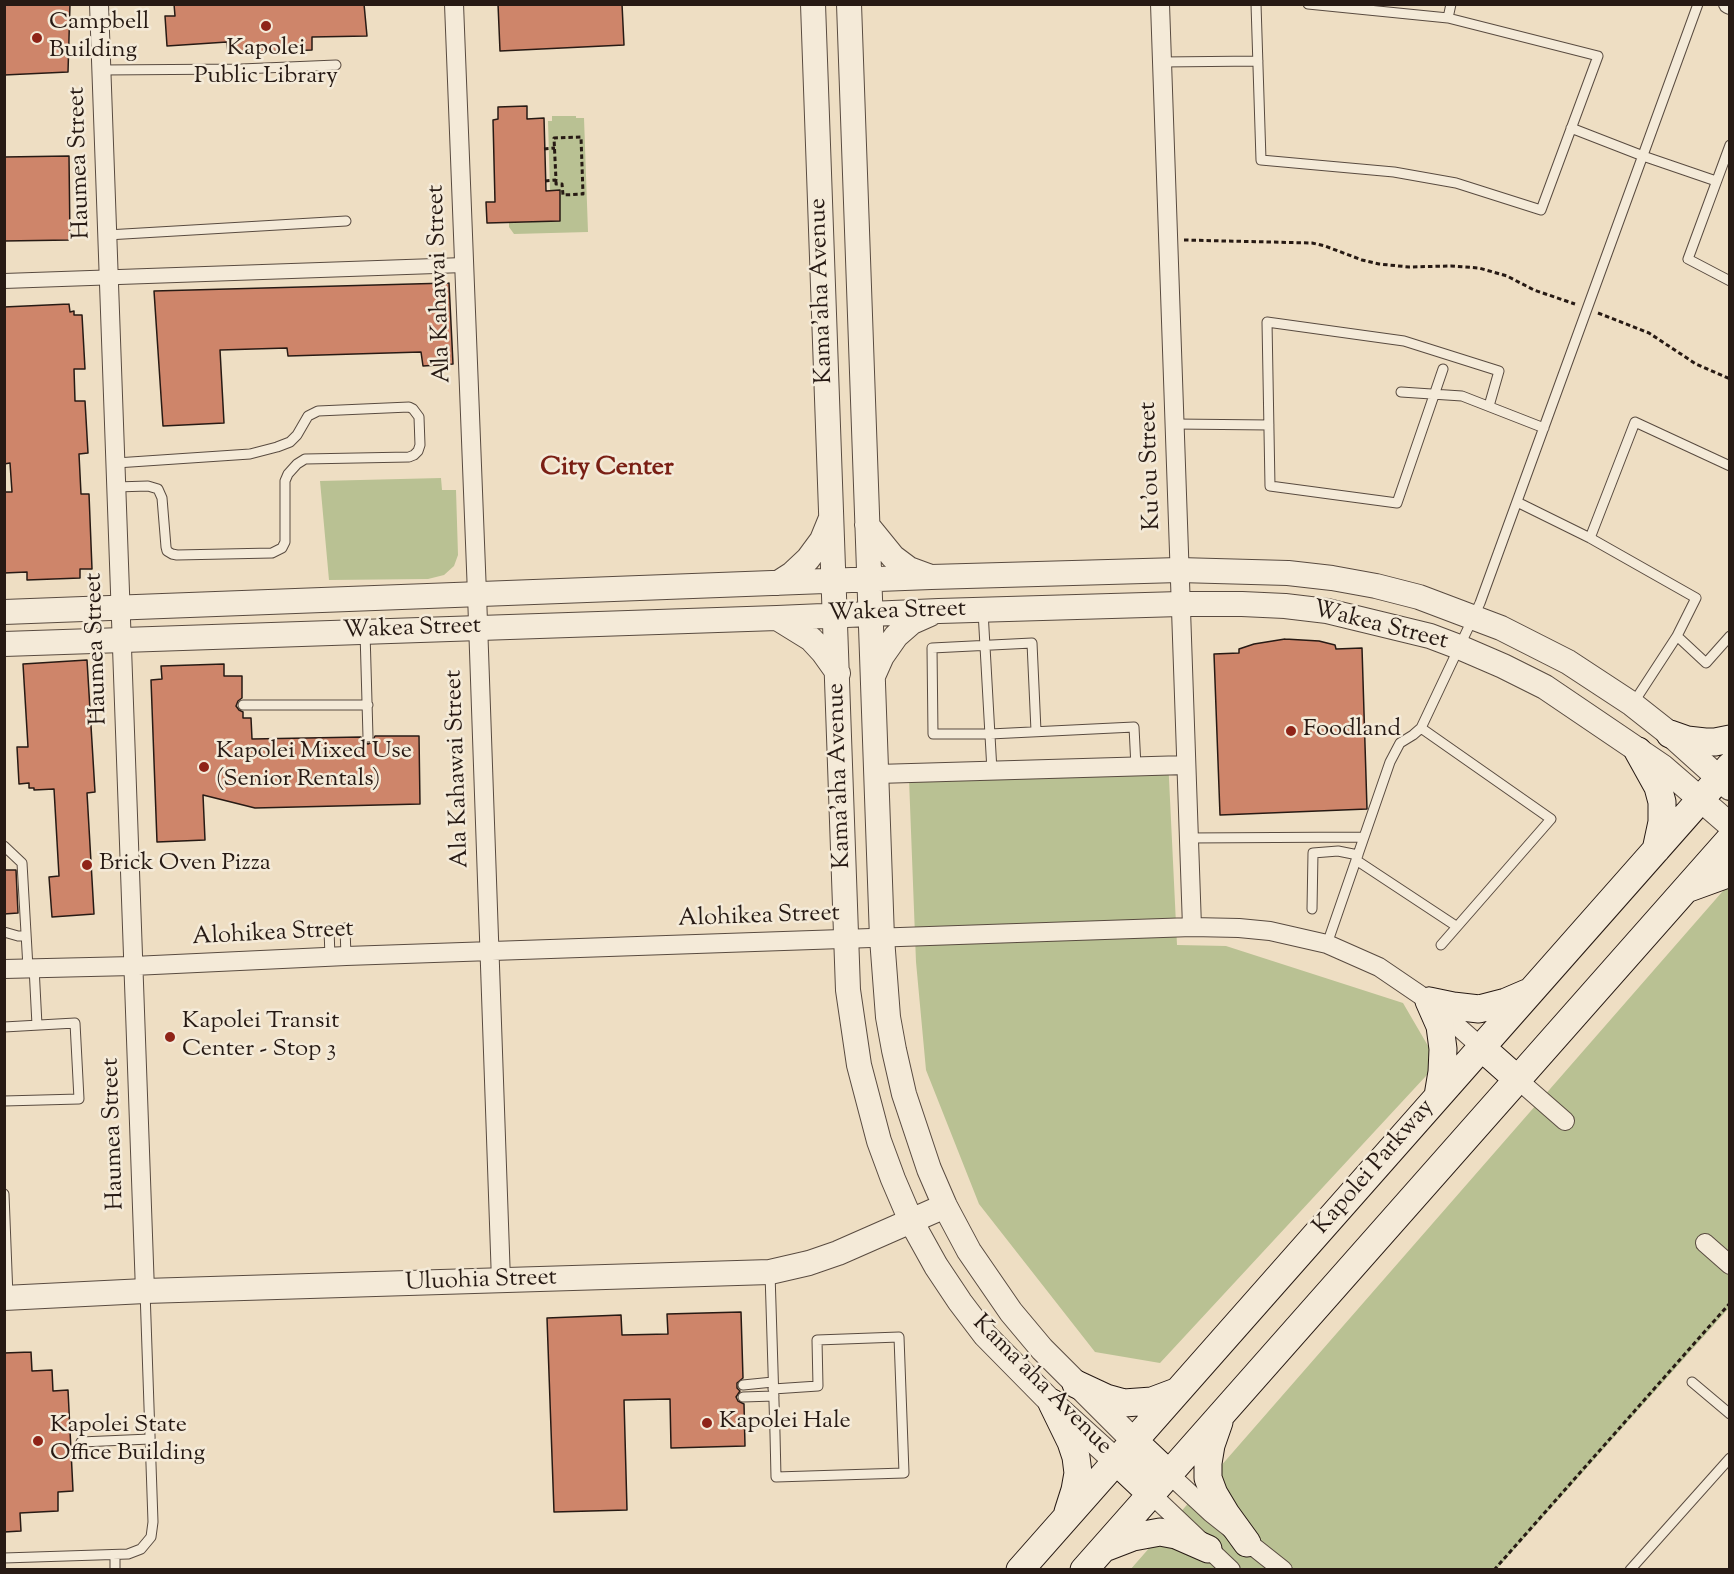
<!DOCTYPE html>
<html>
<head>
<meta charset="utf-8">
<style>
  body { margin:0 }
  #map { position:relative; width:1734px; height:1574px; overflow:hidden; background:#eedec3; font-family:"Sorts Mill Goudy",serif }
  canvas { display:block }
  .frame { position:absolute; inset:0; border:6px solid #271a14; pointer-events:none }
</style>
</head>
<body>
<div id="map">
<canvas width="1734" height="1574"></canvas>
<div class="frame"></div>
</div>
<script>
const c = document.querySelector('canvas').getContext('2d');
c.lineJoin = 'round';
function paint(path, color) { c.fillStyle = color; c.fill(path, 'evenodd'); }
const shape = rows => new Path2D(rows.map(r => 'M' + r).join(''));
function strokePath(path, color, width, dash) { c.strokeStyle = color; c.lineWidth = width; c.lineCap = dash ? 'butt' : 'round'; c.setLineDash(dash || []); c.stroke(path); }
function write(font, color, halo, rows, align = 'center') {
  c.font = font + ' "Sorts Mill Goudy",serif'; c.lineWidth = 5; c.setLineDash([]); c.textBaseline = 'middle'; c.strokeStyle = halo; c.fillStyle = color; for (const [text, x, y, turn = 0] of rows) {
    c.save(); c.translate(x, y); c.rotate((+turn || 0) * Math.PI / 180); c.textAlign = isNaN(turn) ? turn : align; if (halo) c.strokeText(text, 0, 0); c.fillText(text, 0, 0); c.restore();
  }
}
const green = shape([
  [552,116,576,116,576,118,584,118,588,232,514,234,509,227,509,223,560,221,560,191,550,191,548,121,552,121],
  [441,478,442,490,456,490,458,555,454,566,444,575,428,579,329,580,320,481],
  [1168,758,1177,945,1226,946,1403,1003,1438,1063,1160,1363,1095,1352,979,1204,926,1070,916,962,909,779],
  [1729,884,1729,1308,1497,1569,1130,1570]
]);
const building = shape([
  [4,4,70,4,68,72,4,75,4,4],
  [174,4,364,4,367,36,312,37,312,50,228,53,227,42,167,46,165,16,175,16,174,4],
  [498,4,622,4,624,45,500,51,498,4],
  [527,106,527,119,544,118,546,191,560,190,560,221,487,223,486,202,495,202,493,120,498,119,498,107,527,106],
  [69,156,70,240,4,241,4,157,69,156],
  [449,283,453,364,423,366,421,352,288,356,287,348,220,350,224,423,163,426,154,291,449,283],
  [69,304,70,312,74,311,74,315,82,315,85,369,74,369,75,401,85,401,88,453,79,454,81,494,89,494,92,569,80,569,80,578,27,580,27,572,4,573,4,492,12,492,10,463,4,464,4,307,69,304],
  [1285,639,1319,641,1335,645,1336,649,1362,648,1367,809,1220,815,1214,654,1239,653,1239,649,1254,644,1285,639],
  [87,660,95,792,87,793,94,914,52,917,49,877,59,876,54,789,34,790,34,788,29,788,29,783,19,784,17,747,28,747,23,664,87,660],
  [224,664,224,676,242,676,242,698,238,701,236,706,239,710,243,712,243,718,251,718,252,739,361,737,363,741,368,744,372,742,375,736,419,736,420,804,255,808,203,795,205,840,157,842,151,680,162,679,161,666,224,664],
  [4,870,16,870,18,913,4,914,4,870],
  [741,1312,743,1378,737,1383,737,1388,740,1391,736,1397,738,1401,744,1404,745,1446,671,1448,670,1399,624,1400,627,1510,554,1512,547,1318,621,1315,622,1335,668,1334,667,1314,741,1312],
  [31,1352,32,1371,52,1370,53,1391,68,1390,73,1491,58,1492,58,1511,20,1513,21,1531,4,1532,4,1353,31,1352]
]);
const path = shape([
  [544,149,555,148],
  [545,181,556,180,554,138,581,137,583,194,563,195,562,184,556,184,556,180],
  [1184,240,1312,243,1325,246,1362,260,1379,264,1409,267,1451,266,1479,268,1507,276,1534,290,1575,304],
  [1598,313,1649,333,1696,364,1730,379],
  [1494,1570,1730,1303]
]);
const service = shape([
  [1256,4,1261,160,1394,172,1456,183,1541,210,1598,56,1448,18,1308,4],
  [1448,18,1451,4],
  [1162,62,1258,61],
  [102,70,241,69,336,65],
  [1571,128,1643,156,1716,181],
  [1730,145,1688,259,1730,281],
  [107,235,346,221],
  [1443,369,1397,503,1270,486,1267,322,1404,341,1499,371,1489,406],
  [1401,392,1462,396,1544,428],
  [1175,424,1269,425],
  [116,463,250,454,277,447,290,442,297,435,308,416,318,411,409,407,413,409,419,417,420,445,418,451,414,455,409,457,305,459,297,464,288,474,285,481,285,542,282,548,272,553,177,555,172,554,167,551,166,547,162,498,158,489,148,486,116,487],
  [1517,502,1590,538,1696,598,1677,636,1634,702],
  [1590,538,1635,422,1730,466],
  [983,611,992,771],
  [365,632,368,737],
  [1677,636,1706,663,1730,636],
  [243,705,368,705],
  [1421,728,1551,819,1441,945],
  [1036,731,1032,643,932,648,933,734,990,734,1134,727,1136,767],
  [1188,838,1363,837],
  [4,846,22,863,28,968],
  [1356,860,1456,926],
  [1312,909,1313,853,1338,851,1358,855],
  [345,928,346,956],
  [329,929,330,957],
  [4,932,18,936,26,936],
  [1327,944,1390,762,1400,743,1413,735,1421,728,1480,603,1698,4],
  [34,967,37,1025],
  [4,1027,75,1023,79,1099,4,1101],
  [4,1194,8,1297],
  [770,1273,775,1434,776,1477,904,1473,899,1337,817,1340,818,1386,773,1389],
  [1692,1382,1730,1414],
  [743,1385,773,1382],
  [743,1397,774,1396],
  [81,1442,150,1439],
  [115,1555,115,1570],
  [4,1558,128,1554,141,1549,151,1537,153,1522,145,1291],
  [1630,1570,1730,1458]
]);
const pedestrian = shape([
  [4,281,464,265]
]);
const minor = shape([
  [99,4,145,1291],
  [454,4,477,594,501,1281],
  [1160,4,1192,927],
  [1728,4,1730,5],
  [877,774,1186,765],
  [4,969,133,966,346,956,1192,927,1239,928,1270,931,1327,944,1379,967,1429,1001,1481,1047],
  [1517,1079,1565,1121],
  [1705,1243,1730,1265],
  [1169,1474,1211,1513,1283,1570],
  [1151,1494,1231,1570]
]);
const tertiary = shape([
  [813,4,848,990,859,1065,879,1141,893,1179,911,1221,936,1266,960,1302,985,1335,1052,1403,1116,1461],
  [849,4,882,938,888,1017,894,1050,904,1094,929,1169,945,1206,969,1251,1011,1312,1042,1349,1134,1441],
  [867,525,893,557,909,569,928,576],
  [778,583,792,574,808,559,822,540,831,518],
  [4,612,931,577,1179,570,1288,573,1332,578,1376,586,1419,597,1501,628,1568,662,1632,704,1670,734,1730,788],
  [777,618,811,639,823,652,838,673],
  [4,644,777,618,939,611,1180,604,1242,604,1285,606,1327,611,1430,636,1459,647,1503,666,1545,687,1663,767,1730,825],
  [874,674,882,656,896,636,912,622,930,614],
  [4,1298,145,1291,770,1272,809,1263,838,1253,945,1206]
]);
const secondary = shape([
  [1670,734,1687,740,1705,742,1715,742,1730,739],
  [1638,751,1658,787,1662,802,1662,822,1656,850],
  [1689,888,1730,873],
  [1429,1001,1453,1006,1479,1009,1506,1002,1527,993],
  [1429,1001,1440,1026,1443,1049,1442,1072,1438,1096],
  [1481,1047,1517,1079],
  [1076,1384,1106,1398,1124,1403,1152,1401,1176,1392],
  [1052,1403,1071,1442,1076,1457,1078,1473,1075,1490,1068,1512],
  [1219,1422,1211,1445,1208,1463,1208,1478,1214,1494,1226,1514,1247,1543],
  [1134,1441,1169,1474],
  [1116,1461,1151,1494],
  [1107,1547,1133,1537,1160,1532,1176,1535,1208,1549],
  [1020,1570,1730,766],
  [1084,1570,1730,839]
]);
const markers = [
  [266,26,6,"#8f2418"],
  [37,38,6,"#8f2418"],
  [1291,731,6,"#8f2418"],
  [204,767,6,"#8f2418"],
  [87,865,6,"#8f2418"],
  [170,1037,6,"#8f2418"],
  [707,1423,6,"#8f2418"],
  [38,1441,6,"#8f2418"]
];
const poiNames = [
  ["Campbell",49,24],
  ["Building",49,52],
  ["Kapolei",266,50,"center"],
  ["Public Library",266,78,"center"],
  ["Foodland",1303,731],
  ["Kapolei Mixed Use",216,753],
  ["(Senior Rentals)",216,781],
  ["Brick Oven Pizza",99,865],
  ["Kapolei Transit",182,1023],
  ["Center - Stop 3",182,1051],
  ["Kapolei Hale",719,1423],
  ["Kapolei State",50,1427],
  ["Office Building",50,1455]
];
const streetNames = [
  ["Haumea Street",81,163,-92],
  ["Ala Kahawai Street",441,284,-92],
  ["Kama'aha Avenue",823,291,-92],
  ["Ku'ou Street",1152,466,-92],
  ["Wakea Street",897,613,-2],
  ["Wakea Street",1380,627,14],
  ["Wakea Street",412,630,-2],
  ["Haumea Street",98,649,-92],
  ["Ala Kahawai Street",459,769,-92],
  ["Kama'aha Avenue",841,776,-92],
  ["Alohikea Street",759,918,-2],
  ["Alohikea Street",273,935,-3],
  ["Haumea Street",115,1134,-92],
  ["Kapolei Parkway",1375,1168,-49],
  ["Uluohia Street",481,1282,-2],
  ["Kama'aha Avenue",1041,1386,45]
];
const neighbourhoodNames = [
  ["City Center",607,470]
];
paint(green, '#b9c193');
paint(building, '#ce856a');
strokePath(building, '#271a14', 1.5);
strokePath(service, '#594b40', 11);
strokePath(pedestrian, '#594b40', 16);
strokePath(minor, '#594b40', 20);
strokePath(tertiary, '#594b40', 26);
strokePath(secondary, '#271a14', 29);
strokePath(path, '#271a14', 3, [4.5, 3]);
strokePath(service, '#f4ead8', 9);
strokePath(pedestrian, '#f4ead8', 14);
strokePath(minor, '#f4ead8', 18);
strokePath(tertiary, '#f4ead8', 24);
strokePath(secondary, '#f4ead8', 27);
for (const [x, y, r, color] of markers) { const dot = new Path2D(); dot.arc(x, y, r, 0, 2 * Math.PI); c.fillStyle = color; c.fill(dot); strokePath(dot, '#f4ead8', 2); }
write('24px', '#271a14', '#f4ead8', poiNames, 'left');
write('24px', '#271a14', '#f4ead8', streetNames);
write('bold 26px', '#7a1f14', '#f4ead8', neighbourhoodNames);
</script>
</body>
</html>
